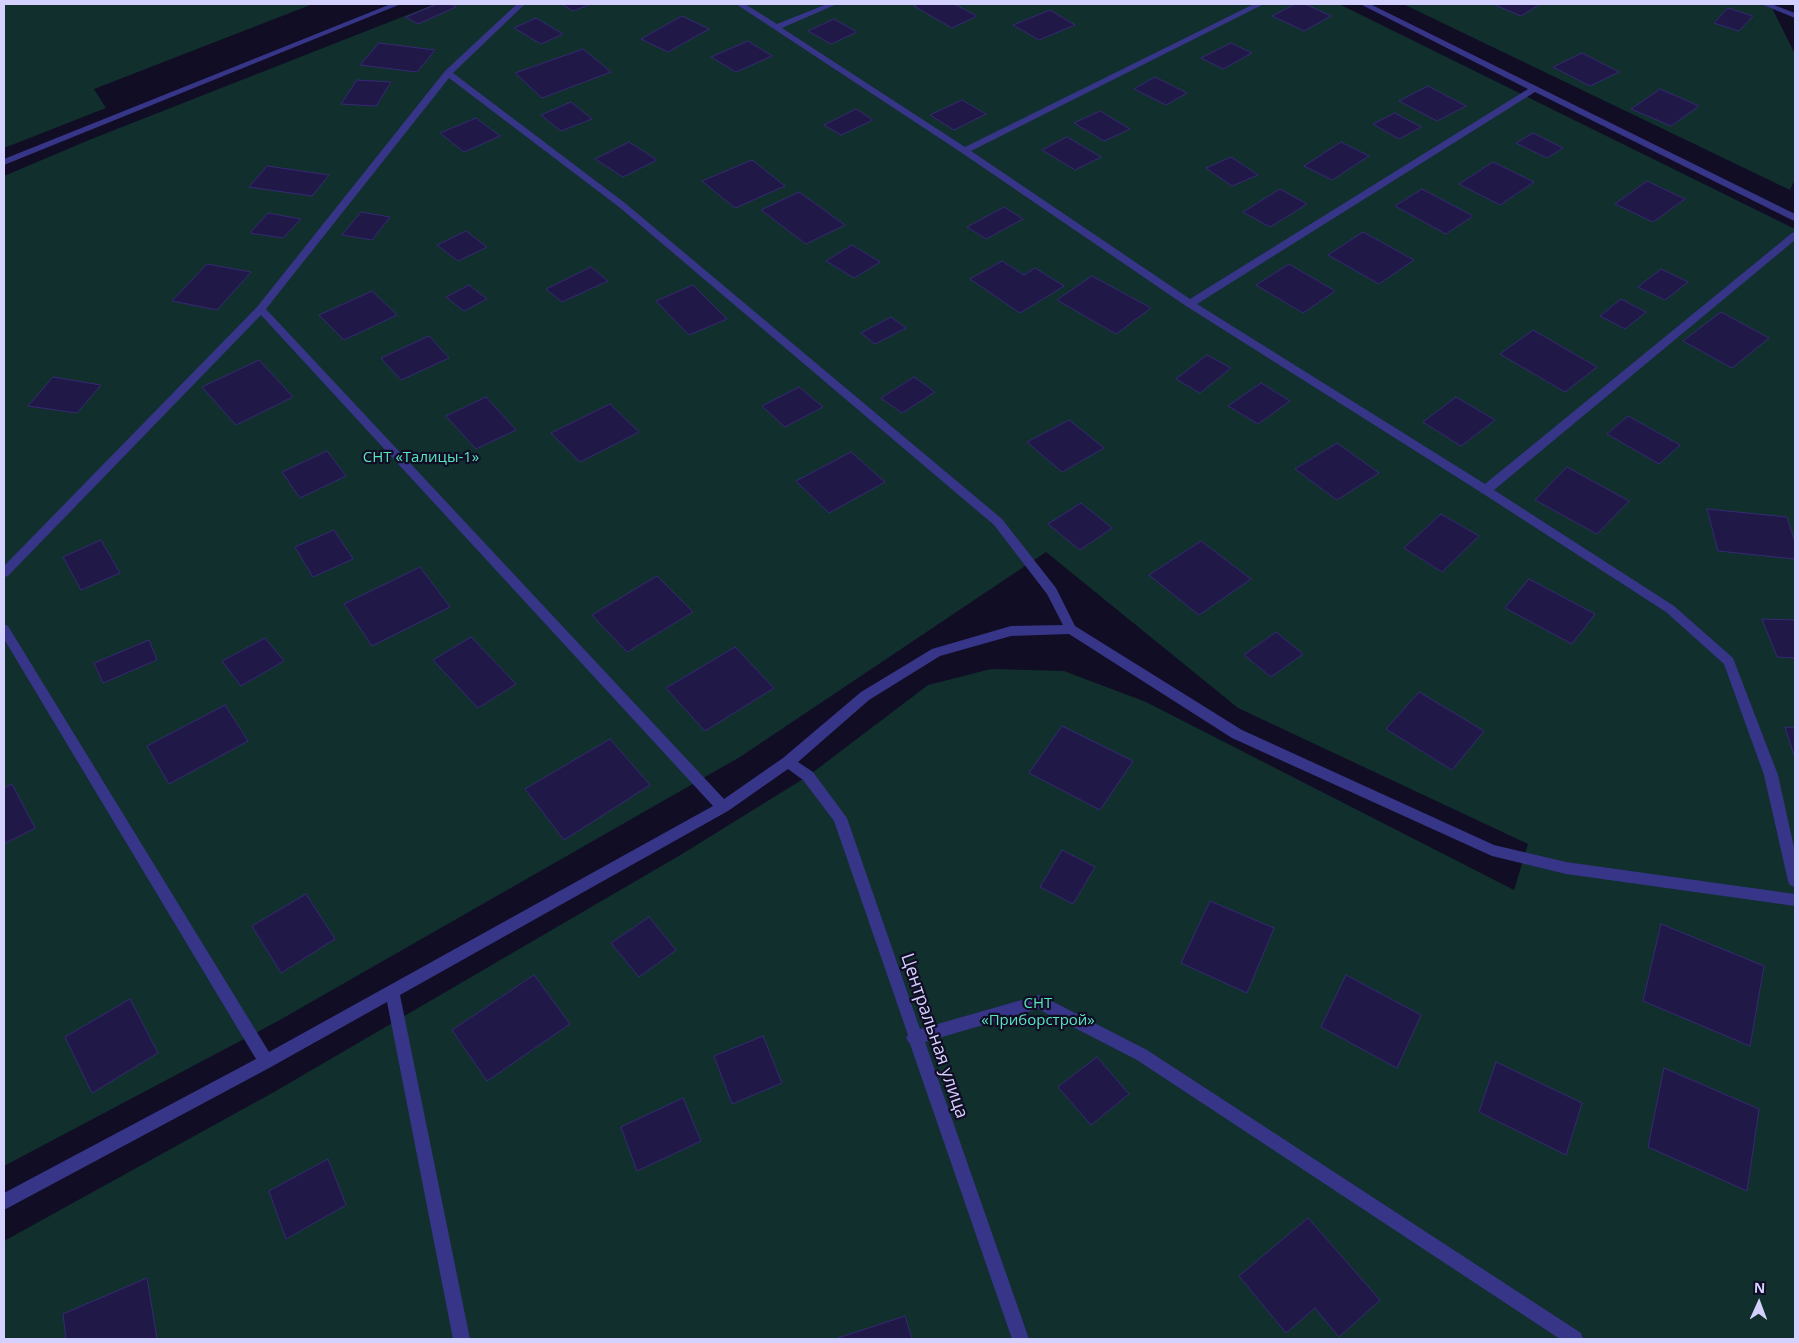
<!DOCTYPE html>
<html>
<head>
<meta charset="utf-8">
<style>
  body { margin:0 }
  #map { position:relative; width:1799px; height:1343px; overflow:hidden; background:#110d25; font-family:"Open Sans",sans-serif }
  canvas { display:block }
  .frame { position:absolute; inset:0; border:5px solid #d5d1ff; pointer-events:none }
  .north { position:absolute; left:1734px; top:1278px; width:50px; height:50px; -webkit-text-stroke:4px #110d25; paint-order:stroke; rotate:2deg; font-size:14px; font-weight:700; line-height:20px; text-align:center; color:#d5d1ff }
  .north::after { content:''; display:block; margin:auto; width:18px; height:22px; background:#d5d1ff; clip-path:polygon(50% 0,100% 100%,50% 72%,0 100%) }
</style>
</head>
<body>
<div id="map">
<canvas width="1799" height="1343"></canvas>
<div class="frame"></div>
<div class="north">N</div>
</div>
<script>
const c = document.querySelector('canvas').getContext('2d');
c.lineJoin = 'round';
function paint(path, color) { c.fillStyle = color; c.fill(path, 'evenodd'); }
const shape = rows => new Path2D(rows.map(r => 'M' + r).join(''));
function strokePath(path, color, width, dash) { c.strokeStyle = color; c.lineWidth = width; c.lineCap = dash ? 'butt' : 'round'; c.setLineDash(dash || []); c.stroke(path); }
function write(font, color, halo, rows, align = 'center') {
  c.font = font + ' "Open Sans",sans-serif'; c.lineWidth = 4.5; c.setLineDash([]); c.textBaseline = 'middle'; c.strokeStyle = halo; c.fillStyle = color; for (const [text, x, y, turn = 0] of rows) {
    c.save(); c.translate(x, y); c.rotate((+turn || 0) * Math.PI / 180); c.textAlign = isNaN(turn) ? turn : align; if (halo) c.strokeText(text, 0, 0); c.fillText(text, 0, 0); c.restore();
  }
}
const green = shape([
  [4,4,313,4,94,89,106,108,4,148],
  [435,4,1339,4,1795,229,1795,1339,4,1339,4,1241,274,1092,682,854,808,776,928,685,991,669,1064,671,1146,702,1514,890,1528,844,1238,708,1046,552,740,757,278,1021,4,1166,4,176,89,140],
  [1403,4,1770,4,1795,54,1795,179,1790,190]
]);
const building = shape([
  [437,4,451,4,456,7,418,24,406,17,437,4],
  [562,4,591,4,573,11,562,4],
  [918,4,954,4,977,16,952,28,914,6,918,4],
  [1295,4,1305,4,1331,16,1304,31,1272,16,1295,4],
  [1493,4,1540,4,1521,16,1493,4],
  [1728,8,1753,16,1739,31,1714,23,1728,8],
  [1050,10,1075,25,1039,40,1013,25,1050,10],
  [682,16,709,29,668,52,641,39,682,16],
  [536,18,563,34,541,44,514,28,536,18],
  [834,19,857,32,831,44,808,31,834,19],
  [748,41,772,56,736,72,711,57,748,41],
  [379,43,435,50,417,72,360,65,379,43],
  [1231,43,1252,53,1223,69,1201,58,1231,43],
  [583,49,611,72,542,98,515,73,583,49],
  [1582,53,1619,72,1590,86,1553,67,1582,53],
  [1155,77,1187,93,1166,105,1134,89,1155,77],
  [357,80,391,82,376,106,341,104,357,80],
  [1428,86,1466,106,1437,121,1399,101,1428,86],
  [1660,89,1699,106,1671,126,1631,109,1660,89],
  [962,100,986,114,954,130,930,115,962,100],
  [571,102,592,119,561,131,541,115,571,102],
  [856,109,873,120,841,135,824,125,856,109],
  [1100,111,1130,129,1104,141,1074,123,1100,111],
  [1395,113,1421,127,1399,139,1373,124,1395,113],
  [476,118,500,136,464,152,440,133,476,118],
  [1533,133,1563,148,1547,158,1516,143,1533,133],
  [1067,137,1101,157,1075,170,1042,150,1067,137],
  [629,142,657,160,623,177,595,159,629,142],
  [1341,142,1369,156,1332,180,1304,166,1341,142],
  [1231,157,1258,175,1232,186,1206,168,1231,157],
  [752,160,785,186,735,208,702,181,752,160],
  [1493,162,1534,182,1500,205,1459,184,1493,162],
  [267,166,329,175,312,196,249,187,267,166],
  [1647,181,1685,199,1653,222,1615,204,1647,181],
  [1280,189,1307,204,1270,227,1243,212,1280,189],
  [1422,189,1473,216,1446,234,1395,206,1422,189],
  [799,192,845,225,806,244,761,210,799,192],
  [1004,207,1023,219,986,239,967,227,1004,207],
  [361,212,390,217,372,240,342,235,361,212],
  [268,213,301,219,283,238,250,233,268,213],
  [466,231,487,247,458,261,437,245,466,231],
  [1363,232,1414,260,1379,284,1328,255,1363,232],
  [852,245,880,262,854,278,826,261,852,245],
  [1002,261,1024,275,1035,268,1064,286,1020,313,970,279,1002,261],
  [207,264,251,272,217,310,172,301,207,264],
  [1289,264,1335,291,1303,313,1256,285,1289,264],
  [591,267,608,281,562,302,546,289,591,267],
  [1661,269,1688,282,1665,300,1638,287,1661,269],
  [1092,276,1151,308,1116,334,1057,300,1092,276],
  [469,285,487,299,464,311,446,297,469,285],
  [693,285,727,319,689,335,656,301,693,285],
  [372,291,397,315,344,340,319,315,372,291],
  [1621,299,1646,312,1625,329,1600,316,1621,299],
  [1721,312,1769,338,1732,368,1683,341,1721,312],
  [891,317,906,328,875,344,861,333,891,317],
  [1533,330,1597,367,1565,392,1500,354,1533,330],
  [429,336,449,358,401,380,381,358,429,336],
  [1207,355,1231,368,1200,393,1176,379,1207,355],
  [259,360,293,397,236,425,202,387,259,360],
  [53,377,101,385,77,413,28,406,53,377],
  [914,377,935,392,902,413,881,398,914,377],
  [1261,383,1290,401,1258,424,1228,406,1261,383],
  [799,387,823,407,785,427,762,406,799,387],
  [486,397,516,430,476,449,446,416,486,397],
  [1456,397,1495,420,1461,446,1423,422,1456,397],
  [610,404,639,432,580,462,551,433,610,404],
  [1628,416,1680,445,1659,464,1607,434,1628,416],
  [1069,420,1104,448,1062,472,1027,442,1069,420],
  [1337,443,1379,473,1337,500,1295,469,1337,443],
  [327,451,346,476,300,498,282,472,327,451],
  [851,452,885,482,829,513,796,481,851,452],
  [1567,467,1629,501,1597,534,1535,500,1567,467],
  [1081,503,1112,528,1080,550,1048,524,1081,503],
  [1707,509,1787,517,1795,542,1795,559,1718,551,1707,509],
  [1441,514,1479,536,1442,572,1404,548,1441,514],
  [334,530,353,559,313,577,295,547,334,530],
  [101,540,120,573,81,590,63,557,101,540],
  [1201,541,1251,579,1199,615,1149,575,1201,541],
  [420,567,450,607,372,646,344,604,420,567],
  [657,576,693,612,627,652,592,615,657,576],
  [1529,579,1595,614,1572,644,1505,608,1529,579],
  [1762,619,1795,620,1795,658,1777,657,1762,619],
  [1276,632,1303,654,1271,677,1244,655,1276,632],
  [471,637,516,684,478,708,433,660,471,637],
  [265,638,284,661,241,686,222,661,265,638],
  [149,640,157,660,103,683,94,663,149,640],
  [735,647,774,688,705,731,666,688,735,647],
  [1419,692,1484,731,1452,770,1386,729,1419,692],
  [225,705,248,741,169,784,147,746,225,705],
  [1062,726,1133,761,1100,810,1029,773,1062,726],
  [1785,727,1795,728,1795,755,1794,755,1785,727],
  [610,739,650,785,564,840,525,789,610,739],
  [12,784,35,828,4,844,4,788,12,784],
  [1062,850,1095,867,1073,904,1040,887,1062,850],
  [306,894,335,939,281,973,252,926,306,894],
  [1210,901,1274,928,1247,993,1181,963,1210,901],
  [649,917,676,950,639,977,611,943,649,917],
  [1661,924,1764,966,1750,1046,1643,1001,1661,924],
  [534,975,570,1024,487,1081,452,1030,534,975],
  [1346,975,1421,1015,1397,1068,1321,1027,1346,975],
  [130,999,158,1053,92,1093,65,1037,130,999],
  [763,1036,782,1083,732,1104,714,1056,763,1036],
  [1097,1057,1129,1094,1091,1125,1058,1087,1097,1057],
  [1496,1062,1582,1103,1566,1155,1479,1112,1496,1062],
  [1664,1068,1759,1109,1747,1191,1648,1147,1664,1068],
  [683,1098,701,1141,637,1171,621,1127,683,1098],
  [328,1159,346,1205,286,1239,269,1191,328,1159],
  [1308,1218,1380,1300,1339,1337,1315,1308,1286,1333,1239,1276,1308,1218],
  [147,1278,157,1339,66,1339,63,1314,147,1278],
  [905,1316,912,1339,835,1339,905,1316]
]);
const minor = shape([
  [391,4,401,4,4,165,4,159,391,4],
  [517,4,525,4,453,73,625,203,1002,519,1056,588,1075,626,1242,730,1494,845,1566,862,1795,894,1795,906,1566,874,1492,856,1232,738,1069,634,1011,636,940,656,869,700,798,762,813,772,847,818,920,1029,1039,995,1044,997,1147,1050,1581,1333,1583,1339,1560,1339,1137,1060,1038,1009,925,1042,1029,1339,1012,1339,910,1044,906,1038,908,1035,834,821,803,780,788,769,728,811,400,995,470,1339,453,1339,387,1002,271,1067,4,1210,4,1193,256,1059,4,639,4,624,8,626,269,1052,713,806,261,315,8,576,4,577,4,566,257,307,445,71,517,4],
  [449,78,619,207,994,525,1047,594,1063,625,1011,626,932,649,861,692,783,758,724,799,266,309,449,78],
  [736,4,745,4,777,24,827,4,837,4,782,28,965,147,1254,4,1264,4,971,151,1190,299,1528,89,1360,4,1370,4,1795,214,1795,221,1792,220,1535,92,1197,304,1485,484,1792,233,1795,232,1795,240,1494,490,1674,606,1733,658,1778,775,1795,852,1795,887,1790,885,1788,881,1764,775,1724,664,1666,612,1482,493,1186,306,962,153,736,4],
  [1761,4,1771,4,1795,13,1795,18,1761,4]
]);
const parkNames = [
  ["СНТ «Талицы-1»",421,458],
  ["СНТ",1038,1004],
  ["«Приборстрой»",1038,1021]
];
const nearStreetnames = [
  ["Центральная улица",934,1036,71]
];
paint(green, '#102f2d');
paint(building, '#201847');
strokePath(building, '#362974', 1);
paint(minor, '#363587');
write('15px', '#56e6be', '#110d25', parkNames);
write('18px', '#d5d1ff', '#110d25', nearStreetnames);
</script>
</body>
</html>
